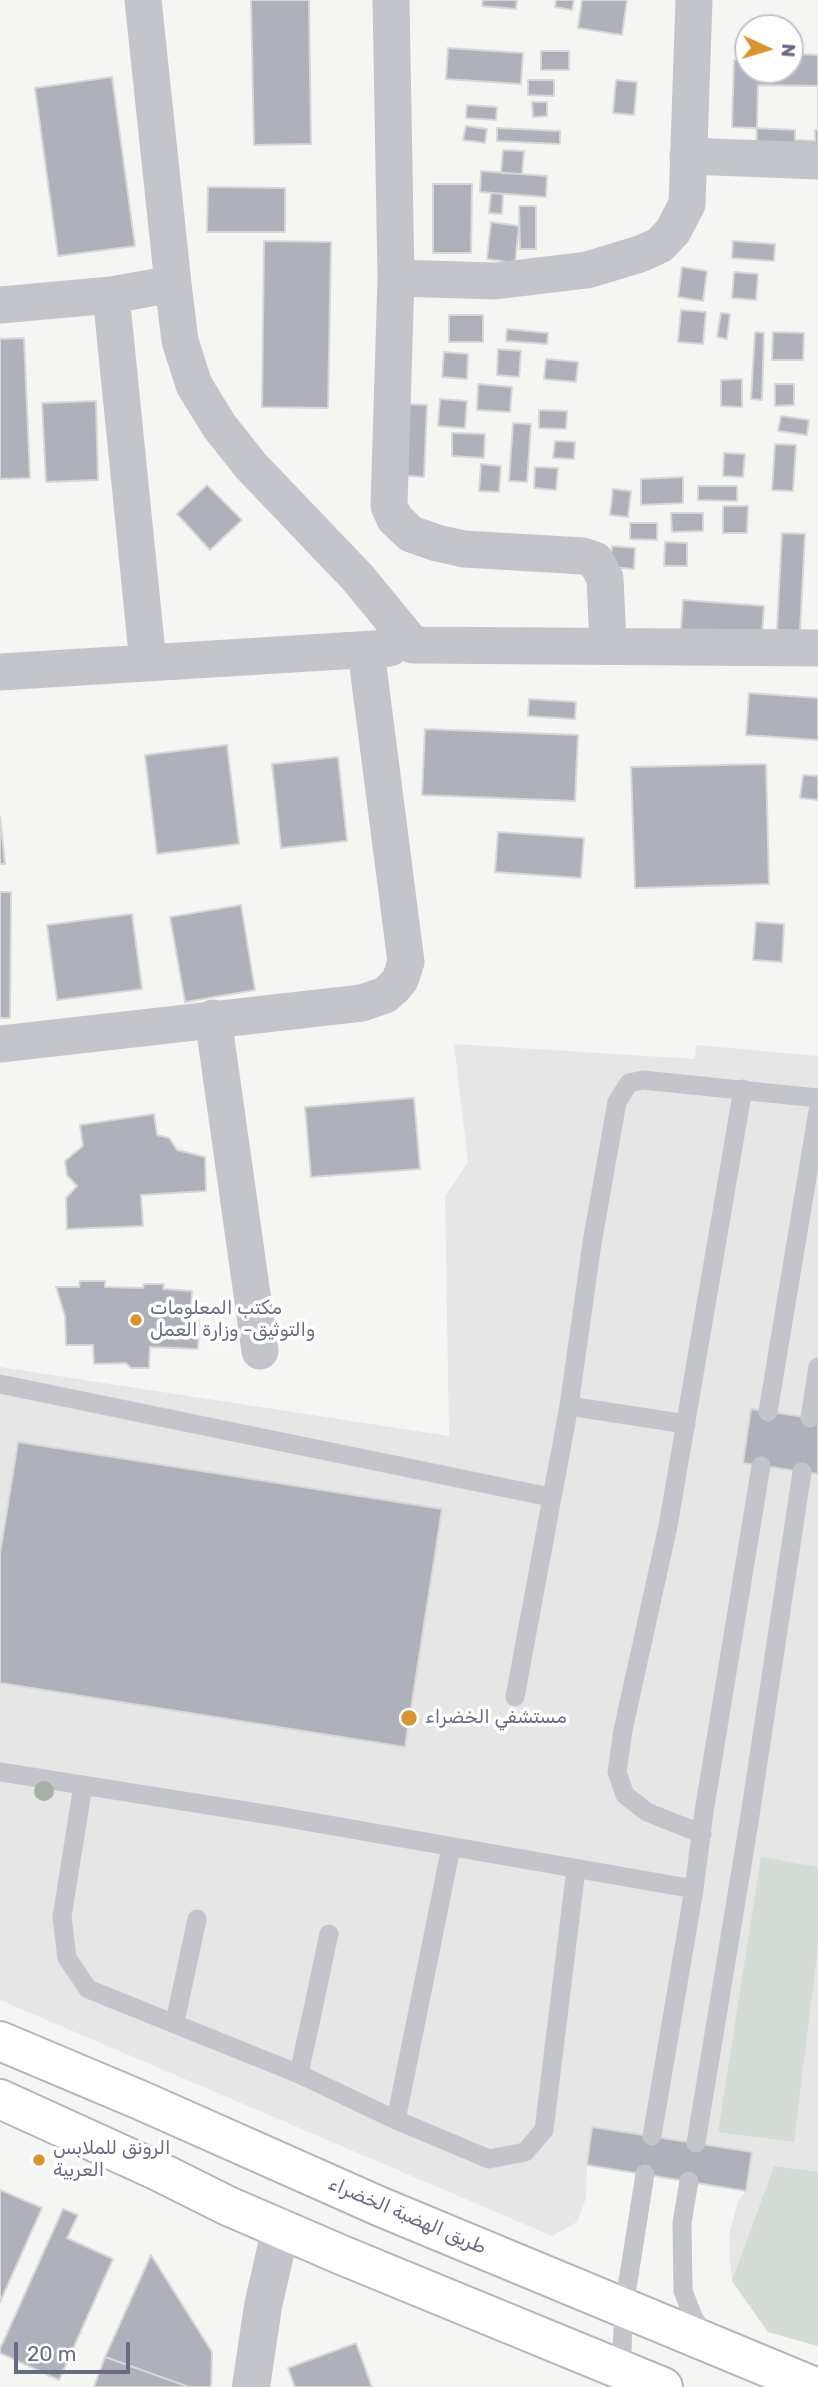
<!DOCTYPE html>
<html>
<head>
<meta charset="utf-8">
<style>
  body { margin:0 }
  #map { position:relative; width:818px; height:2387px; overflow:hidden; background:#f5f6f3; font-family:Rubik,sans-serif }
  canvas { display:block }
  .north { position:absolute; left:734px; top:14px; width:70px; height:70px; box-sizing:border-box; background:#fff; border:2px solid #c2c4cd; border-radius:50%; rotate:94deg; font-size:19px; font-weight:700; line-height:28px; text-align:center; color:#676c82 }
  .north::after { content:''; display:block; margin:auto; width:24px; height:32px; background:#d99330; clip-path:polygon(50% 0,100% 100%,50% 72%,0 100%) }
  .scale { position:absolute; left:14px; top:2342px; width:116px; height:32px; box-sizing:border-box; border:4px solid #676c82; border-top:0; padding-left:9px; font-size:21px; line-height:24px; white-space:nowrap; color:#676c82; -webkit-text-stroke:5px #fff; paint-order:stroke }
</style>
</head>
<body>
<div id="map">
<canvas width="818" height="2387"></canvas>
<div class="north">N</div>
<div class="scale">20 m</div>
</div>
<script>
const c = document.querySelector('canvas').getContext('2d');
c.lineJoin = 'round';
function paint(path, color) { c.fillStyle = color; c.fill(path, 'evenodd'); }
const shape = rows => new Path2D(rows.map(r => 'M' + r).join(''));
function strokePath(path, color, width, dash) { c.strokeStyle = color; c.lineWidth = width; c.lineCap = dash ? 'butt' : 'round'; c.setLineDash(dash || []); c.stroke(path); }
function write(font, color, halo, rows, align = 'center') {
  c.font = font + ' Rubik,"Noto Sans Arabic",sans-serif'; c.lineWidth = 7; c.setLineDash([]); c.textBaseline = 'middle'; c.strokeStyle = halo; c.fillStyle = color; for (const [text, x, y, turn = 0] of rows) {
    c.save(); c.translate(x, y); c.rotate((+turn || 0) * Math.PI / 180); c.textAlign = isNaN(turn) ? turn : align; if (halo) c.strokeText(text, 0, 0); c.fillText(text, 0, 0); c.restore();
  }
}
const built = shape([
  [454,1044,695,1059,696,1045,818,1056,818,2346,768,2332,732,2281,729,2249,730,2232,738,2201,746,2190,587,2165,586,2198,577,2222,552,2236,0,2000,0,1367,449,1436,445,1196,468,1162]
]);
const green = shape([
  [761,1857,818,1867,818,1947,794,2142,718,2132],
  [774,2166,818,2172,818,2346,768,2332,732,2281]
]);
const building = shape([
  [251,0,309,0,311,144,254,145,251,0],
  [483,0,517,0,516,9,482,6,483,0],
  [556,0,574,0,572,10,555,7,556,0],
  [582,0,627,0,622,35,578,28,582,0],
  [448,48,523,53,521,84,446,79,448,48],
  [541,51,569,51,569,70,541,70,541,51],
  [795,54,818,55,818,130,815,130,815,141,795,140,795,130,732,127,734,60,748,60,748,70,790,70,790,61,794,61,795,54],
  [112,77,135,246,58,256,35,88,112,77],
  [528,80,554,80,554,96,528,95,528,80],
  [616,80,637,82,634,115,613,113,616,80],
  [758,85,818,86,818,164,756,163,758,85],
  [532,102,547,102,547,116,533,117,532,102],
  [467,105,497,107,496,120,466,118,467,105],
  [466,126,487,129,485,143,463,140,466,126],
  [497,128,560,131,560,144,497,141,497,128],
  [503,150,524,151,522,174,501,173,503,150],
  [481,171,547,176,546,197,480,192,481,171],
  [433,184,472,184,471,253,433,253,433,184],
  [208,187,285,188,285,232,207,232,208,187],
  [491,193,503,194,502,214,489,213,491,193],
  [519,206,536,206,536,249,520,249,519,206],
  [491,222,519,226,515,263,487,259,491,222],
  [264,241,331,242,328,408,262,407,264,241],
  [733,241,775,244,774,261,732,258,733,241],
  [682,267,707,271,703,301,678,297,682,267],
  [734,272,758,274,756,300,732,298,734,272],
  [681,310,706,312,703,344,678,342,681,310],
  [721,313,730,314,727,339,717,337,721,313],
  [449,315,483,315,483,342,449,342,449,315],
  [507,329,548,333,547,344,506,341,507,329],
  [755,332,764,333,762,400,751,399,755,332],
  [773,332,804,333,803,360,772,360,773,332],
  [24,338,30,478,0,479,0,339,24,338],
  [498,349,521,351,519,377,497,375,498,349],
  [444,352,468,354,467,379,442,377,444,352],
  [546,359,578,362,576,382,544,379,546,359],
  [742,379,742,407,721,406,721,380,742,379],
  [478,384,512,387,510,412,477,410,478,384],
  [775,384,794,384,794,405,775,406,775,384],
  [440,399,467,401,465,428,438,426,440,399],
  [96,401,98,480,46,482,42,403,96,401],
  [402,404,427,405,424,477,398,475,402,404],
  [539,410,567,411,566,429,539,428,539,410],
  [781,416,809,420,807,435,778,431,781,416],
  [513,423,531,424,527,482,509,481,513,423],
  [452,433,485,434,484,458,452,456,452,433],
  [555,441,575,442,574,459,553,458,555,441],
  [775,444,796,445,793,491,772,490,775,444],
  [724,453,745,454,743,477,723,476,724,453],
  [481,464,501,466,499,492,479,491,481,464],
  [535,467,558,468,556,490,534,488,535,467],
  [683,477,683,503,641,505,641,479,683,477],
  [207,485,242,520,210,550,177,514,207,485],
  [698,486,737,486,737,501,698,500,698,486],
  [613,489,631,491,628,517,610,515,613,489],
  [723,506,748,506,747,533,723,533,723,506],
  [671,513,703,513,703,531,672,532,671,513],
  [630,523,657,523,657,540,630,539,630,523],
  [782,533,805,534,800,631,777,630,782,533],
  [665,542,687,543,687,566,664,566,665,542],
  [612,546,635,548,634,569,610,567,612,546],
  [683,600,764,606,762,636,681,630,683,600],
  [749,693,818,698,818,740,746,735,749,693],
  [529,699,576,702,575,719,528,716,529,699],
  [425,729,578,735,575,801,422,795,425,729],
  [227,745,239,844,157,854,145,755,227,745],
  [338,757,347,841,281,848,272,764,338,757],
  [766,764,769,884,635,888,631,767,766,764],
  [803,775,818,776,818,800,800,798,803,775],
  [0,816,5,864,0,864,0,816],
  [498,832,584,838,581,878,495,872,498,832],
  [0,892,11,892,10,1018,0,1018,0,892],
  [241,905,255,990,185,1002,170,917,241,905],
  [132,914,142,989,57,1000,47,925,132,914],
  [756,922,784,924,782,962,753,960,756,922],
  [414,1098,420,1169,311,1177,305,1107,414,1098],
  [154,1114,157,1135,169,1138,177,1150,205,1157,206,1191,141,1195,143,1226,67,1229,66,1198,77,1186,67,1175,65,1161,83,1146,80,1125,154,1114],
  [80,1281,105,1281,105,1287,143,1288,144,1284,164,1284,163,1289,192,1291,190,1321,199,1321,198,1349,150,1347,149,1368,131,1368,126,1363,94,1364,93,1345,66,1345,65,1316,56,1287,79,1287,80,1281],
  [751,1409,818,1419,818,1474,743,1463,751,1409],
  [18,1442,442,1509,405,1747,0,1683,0,1554,18,1442],
  [592,2127,752,2152,746,2191,587,2165,592,2127],
  [0,2190,42,2208,0,2302,0,2190],
  [63,2209,78,2215,67,2238,113,2259,59,2380,0,2353,0,2349,63,2209],
  [151,2255,212,2352,211,2387,189,2387,105,2357,151,2255],
  [356,2343,372,2387,295,2387,288,2368,356,2343],
  [105,2357,189,2387,94,2387,105,2357]
]);
const service = shape([
  [0,1384,550,1497],
  [569,1406,686,1424],
  [768,1412,818,1111],
  [810,1418,818,1367],
  [515,1697,569,1406,592,1243,617,1102,629,1083,643,1080,818,1098],
  [0,1772,277,1816,694,1889],
  [83,1785,62,1917,67,1958,88,1989,299,2074,396,2120,489,2159,525,2152,544,2130,576,1869],
  [702,1834,647,1812,625,1795,617,1772,623,1730,668,1526,743,1089],
  [175,2022,197,1919],
  [299,2074,329,1934],
  [396,2120,451,1847],
  [652,2136,694,1889,704,1812,761,1466],
  [696,2143,749,1822,802,1472],
  [689,2181,682,2223,683,2291,694,2319,708,2337],
  [621,2370,624,2307,645,2174]
]);
const minor = shape([
  [143,0,173,284,180,341,194,385,220,427,251,466,358,578,413,645,818,648],
  [391,0,396,278,389,506,395,519,411,534,437,543,464,549,583,556,595,560,605,578,608,645],
  [688,156,818,161],
  [396,278,495,281,587,270,640,254,660,245,673,231,687,204,694,0],
  [111,295,148,663],
  [0,305,111,295,173,284],
  [0,672,390,648],
  [213,1018,260,1351],
  [0,1044,362,1003,385,995,394,987,400,980,406,962,366,651]
]);
const tertiary = shape([
  [251,2387,263,2306,281,2228]
]);
const primary = shape([
  [0,2041,140,2100,381,2207,815,2387],
  [0,2099,158,2171,228,2206,344,2256,663,2387]
]);
const trees = [
  [44,1791]
];
const markers = [
  [136,1320,7,"#d99330"],
  [409,1718,9,"#d99330"],
  [39,2160,7,"#d99330"]
];
const poiNames = [
  ["مكتب المعلومات",150,1309],
  ["والتوثيق- وزارة العمل",150,1331],
  ["مستشفي الخضراء",425,1718],
  ["الرونق للملابس",53,2149],
  ["العربية",53,2171]
];
const streetNames = [
  ["طريق الهضبة الخضراء",407,2216,23]
];
paint(built, '#e6e6e6');
paint(green, '#d5dcd5');
paint(building, '#afb1ba');
strokePath(building, '#d7d7d5', 2);
strokePath(primary, '#b5b6bc', 42);
strokePath(service, '#c4c5ca', 19);
strokePath(minor, '#c4c5ca', 37);
strokePath(tertiary, '#c4c5ca', 38);
strokePath(primary, '#fff', 38);
c.fillStyle = '#a6b2a7';
for (const [x, y] of trees) { c.beginPath(); c.arc(x, y, 10, 0, 2 * Math.PI); c.fill(); }
for (const [x, y, r, color] of markers) { const dot = new Path2D(); dot.arc(x, y, r, 0, 2 * Math.PI); c.fillStyle = color; c.fill(dot); strokePath(dot, '#fff', 2.5); }
write('19px', '#676c82', '#fff', poiNames, 'left');
write('19px', '#676c82', '#fff', streetNames);
</script>
</body>
</html>
